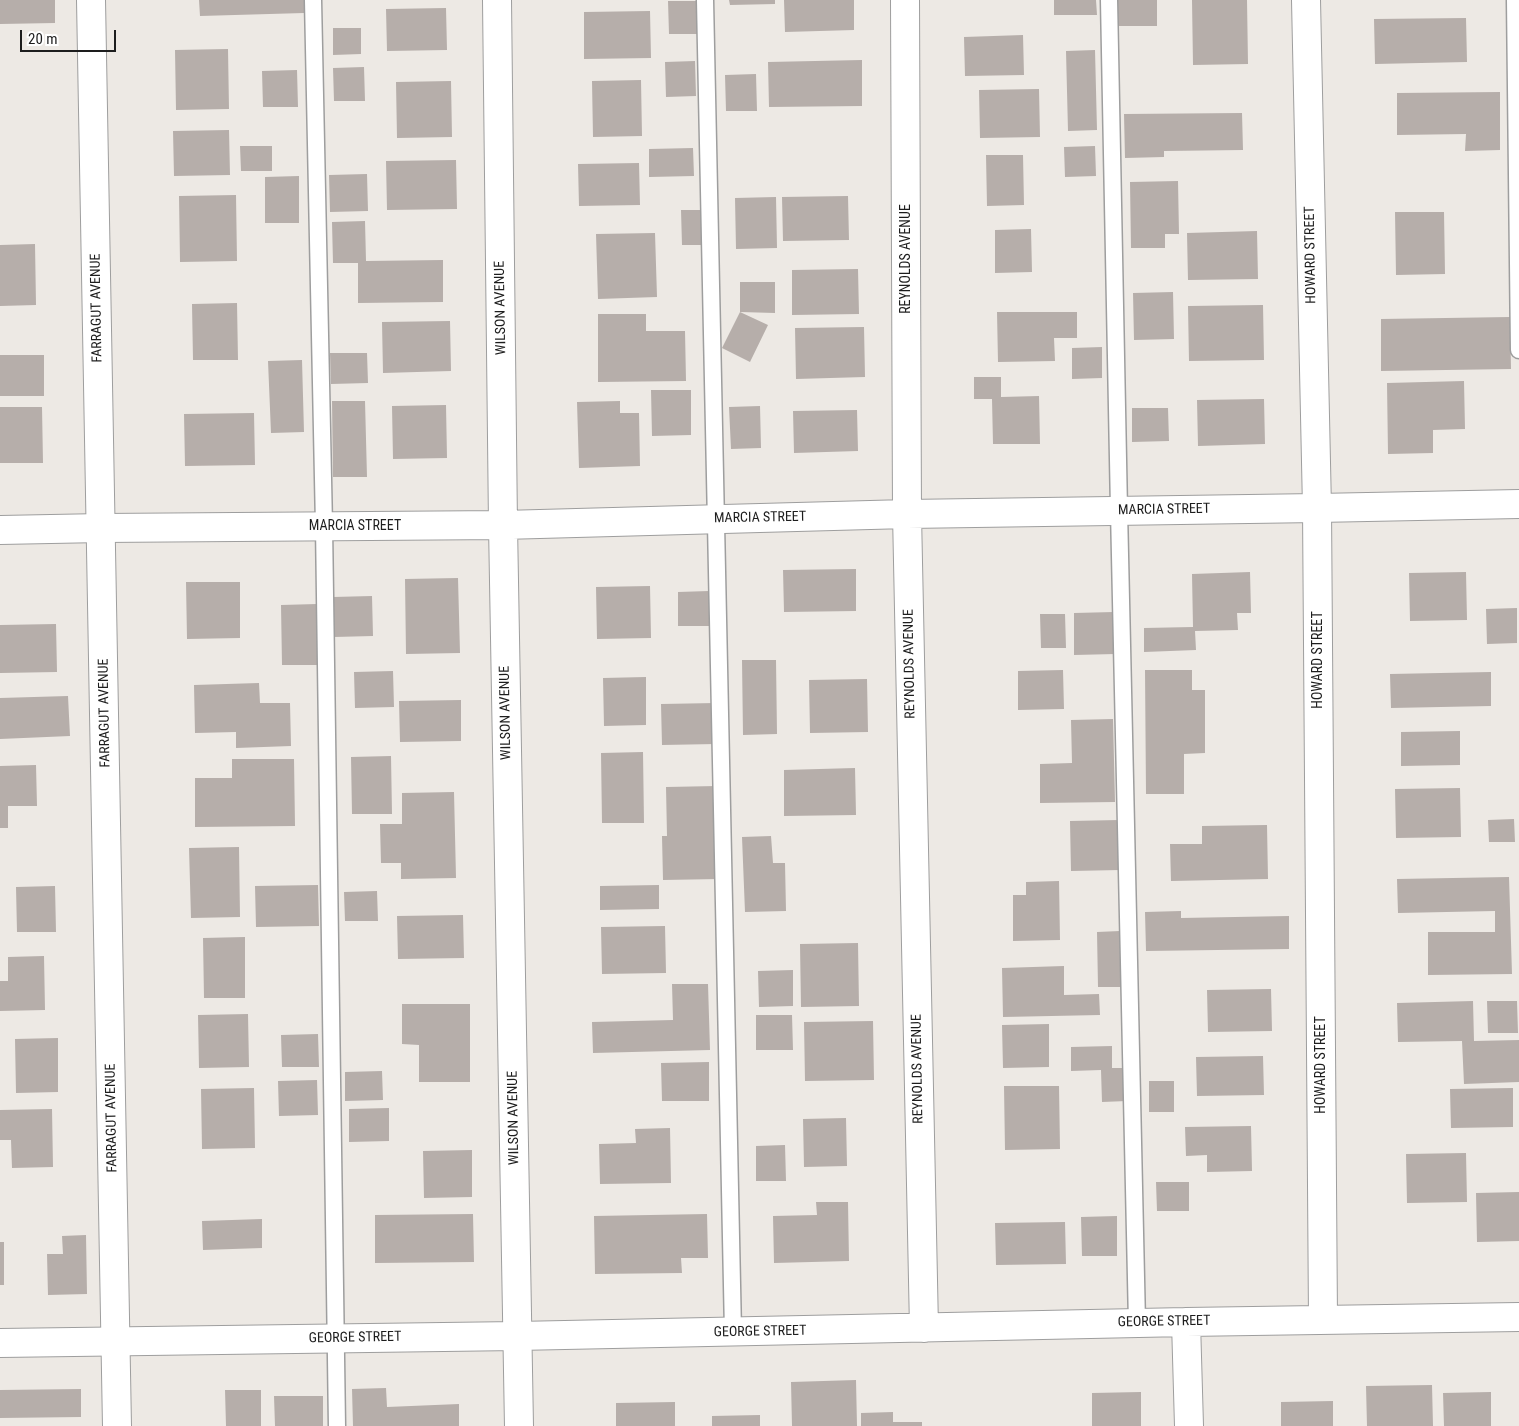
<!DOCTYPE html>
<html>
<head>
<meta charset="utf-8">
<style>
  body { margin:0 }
  #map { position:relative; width:1519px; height:1426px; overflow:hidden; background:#ede9e4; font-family:"Roboto Condensed",sans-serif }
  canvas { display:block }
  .scale { position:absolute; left:20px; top:30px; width:96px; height:22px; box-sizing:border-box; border:2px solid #1d1d1d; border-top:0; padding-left:6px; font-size:15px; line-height:18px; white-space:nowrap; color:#1d1d1d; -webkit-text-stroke:4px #fff; paint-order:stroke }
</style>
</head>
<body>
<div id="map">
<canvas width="1519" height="1426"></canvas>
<div class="scale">20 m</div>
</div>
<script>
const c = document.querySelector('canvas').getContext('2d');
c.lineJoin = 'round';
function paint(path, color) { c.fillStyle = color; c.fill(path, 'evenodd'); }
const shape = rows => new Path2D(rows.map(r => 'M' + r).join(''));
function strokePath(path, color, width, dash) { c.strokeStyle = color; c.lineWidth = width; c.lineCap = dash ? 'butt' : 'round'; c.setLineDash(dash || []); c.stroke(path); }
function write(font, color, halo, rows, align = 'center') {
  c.font = font + ' "Roboto Condensed",sans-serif'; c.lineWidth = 4; c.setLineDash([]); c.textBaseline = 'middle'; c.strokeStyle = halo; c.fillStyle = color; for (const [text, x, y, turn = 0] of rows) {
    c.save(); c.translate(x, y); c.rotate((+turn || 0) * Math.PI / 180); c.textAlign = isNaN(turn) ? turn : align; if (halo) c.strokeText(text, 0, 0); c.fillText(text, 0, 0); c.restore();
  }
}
const building = shape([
  [0,0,55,0,55,23,0,24],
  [199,0,304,0,304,13,200,16],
  [729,0,775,0,775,4,730,5],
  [784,0,854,0,854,30,785,32],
  [1054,0,1096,0,1097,15,1054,15],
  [1117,0,1157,0,1157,26,1118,26],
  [1192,0,1247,0,1248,64,1193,65],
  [668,1,699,1,700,34,669,34],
  [446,8,447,50,387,51,386,9],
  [650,11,651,58,584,59,584,12],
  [1466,18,1467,62,1375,64,1374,19],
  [333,28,361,28,361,54,333,55],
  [1023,35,1024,75,965,76,964,37],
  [228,49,229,109,176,110,175,50],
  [1095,50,1097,130,1068,131,1066,51],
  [862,60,862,106,769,107,768,62],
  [695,61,696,96,666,97,665,62],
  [364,67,365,101,334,101,333,68],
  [297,70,298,107,263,107,262,71],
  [756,74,757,111,726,111,725,75],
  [641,80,642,136,593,137,592,81],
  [451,81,452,137,397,138,396,82],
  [1039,89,1040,137,980,138,979,90],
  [1500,92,1500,150,1465,151,1466,134,1397,135,1397,93],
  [1242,113,1243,150,1164,151,1164,157,1125,158,1124,114],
  [229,130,230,175,174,176,173,131],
  [240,146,272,146,272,171,241,171],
  [1095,146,1096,176,1065,177,1064,147],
  [693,148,694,176,649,177,649,149],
  [986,155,1023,155,1024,205,987,206],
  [456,160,457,209,387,210,386,161],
  [639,163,640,205,579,206,578,164],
  [367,174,368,211,330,212,329,175],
  [299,176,299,223,265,223,265,177],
  [1178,181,1179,234,1165,234,1165,248,1131,248,1130,182],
  [236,195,237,261,180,262,179,196],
  [848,196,849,240,783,241,782,197],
  [776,197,777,248,736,249,735,198],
  [681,210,703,210,704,245,682,245],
  [1395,212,1444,212,1445,274,1396,275],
  [365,221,366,261,443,260,443,302,358,303,358,263,333,263,332,222],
  [1031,229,1032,272,995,273,995,230],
  [1257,231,1258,279,1188,280,1187,233],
  [655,233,657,297,598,299,596,234],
  [35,244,36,305,0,306,0,245],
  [858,269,859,314,792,315,792,270],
  [740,282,775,282,775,313,740,312],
  [1173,292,1174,339,1134,340,1133,293],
  [237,303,238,360,193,360,192,304],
  [1263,305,1264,360,1189,361,1188,306],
  [740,312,768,325,750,362,722,348],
  [997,312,1077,312,1077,338,1054,338,1055,361,998,362],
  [598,314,646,314,646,331,685,331,686,381,598,382],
  [1510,317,1511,369,1381,371,1381,319],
  [450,321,451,371,383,373,382,322],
  [864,327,865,377,796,379,795,328],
  [1102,347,1102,378,1072,379,1072,348],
  [330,353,367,353,368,383,331,384],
  [0,355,44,355,44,396,0,396],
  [302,360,304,432,271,433,268,361],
  [974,377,1001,377,1001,397,1039,396,1040,444,993,444,992,399,974,399],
  [1464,381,1465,429,1433,430,1433,453,1388,454,1387,383],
  [651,390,691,390,691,435,652,436],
  [1264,399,1265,444,1198,446,1197,400],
  [332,401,365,401,367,477,333,477],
  [620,401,620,413,639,413,640,466,579,468,577,402],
  [446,405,447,458,393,459,392,406],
  [760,406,761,448,731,449,729,407],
  [0,407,42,407,43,463,0,463],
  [1132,408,1168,408,1169,441,1132,442],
  [857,410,858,451,794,453,793,411],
  [254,413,255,465,185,466,184,414],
  [856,569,856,611,784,612,783,570],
  [1250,572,1251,613,1237,613,1238,630,1195,631,1196,650,1144,652,1144,628,1193,627,1192,574],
  [1466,572,1467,620,1410,621,1409,573],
  [458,578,460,653,406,654,405,579],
  [186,582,240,582,240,638,187,639],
  [650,586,651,638,597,639,596,587],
  [709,591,709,626,678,626,678,592],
  [372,596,373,636,334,637,333,597],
  [317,604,318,665,282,665,281,605],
  [1517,608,1517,643,1487,644,1486,609],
  [1114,612,1115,654,1074,655,1074,613],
  [1040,614,1065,614,1066,648,1041,648],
  [56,624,57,672,0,673,0,625],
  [742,660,776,660,777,734,743,735],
  [1063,670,1064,709,1018,710,1018,671],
  [1145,670,1192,670,1192,690,1205,690,1205,753,1184,754,1184,794,1146,794],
  [393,671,394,707,355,708,354,672],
  [1491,672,1491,706,1391,708,1390,674],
  [646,677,646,725,604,726,603,678],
  [867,679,868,732,810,733,809,680],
  [259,683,260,703,290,703,291,746,236,748,236,732,195,733,194,685],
  [68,696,70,736,0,739,0,698],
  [461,700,461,741,400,742,399,701],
  [716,703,716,744,662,745,661,704],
  [1113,719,1115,802,1040,803,1040,764,1072,763,1071,720],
  [1460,731,1460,765,1401,766,1401,732],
  [643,752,644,823,602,823,601,753],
  [391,756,392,814,352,814,351,757],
  [232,759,294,759,295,826,195,827,195,778,232,778],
  [36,765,37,806,8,806,8,828,0,828,0,766],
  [855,768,856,815,784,816,784,770],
  [717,786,719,879,663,880,662,836,667,836,666,787],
  [1460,788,1461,837,1396,838,1395,789],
  [454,792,456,878,401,879,401,863,381,863,380,824,402,824,402,793],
  [1514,819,1515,842,1489,842,1488,820],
  [1119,820,1120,870,1071,871,1070,821],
  [1267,825,1268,879,1171,881,1170,844,1202,844,1202,826],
  [771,836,773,863,785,863,786,911,745,912,742,837],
  [239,847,240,917,191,918,189,848],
  [1509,877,1512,974,1428,975,1428,932,1495,932,1495,911,1398,913,1397,879],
  [1059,881,1060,940,1013,941,1013,895,1026,895,1026,882],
  [318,885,319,926,256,927,255,886],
  [659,885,659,909,600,910,600,886],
  [55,886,56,932,17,932,16,887],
  [377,891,378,921,345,921,344,892],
  [1181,911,1181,918,1289,916,1289,949,1146,951,1145,912],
  [463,915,464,958,398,959,397,916],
  [665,926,666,973,602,974,601,927],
  [1120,931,1121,987,1098,987,1097,932],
  [245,937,245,998,204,998,203,938],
  [858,943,859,1006,801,1007,800,944],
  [44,956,45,1010,0,1011,0,981,8,981,8,957],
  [1064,966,1064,995,1099,994,1100,1015,1003,1017,1002,968],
  [793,970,793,1006,759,1007,758,971],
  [672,984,708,984,710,1050,593,1053,592,1022,673,1020],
  [1271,989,1272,1031,1208,1032,1207,990],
  [1473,1001,1474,1041,1519,1040,1519,1082,1464,1084,1462,1041,1398,1042,1397,1003],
  [1487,1001,1517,1001,1518,1033,1488,1033],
  [402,1004,470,1004,470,1082,419,1082,419,1045,402,1044],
  [248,1014,249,1067,199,1068,198,1015],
  [756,1015,792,1015,793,1050,756,1050],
  [873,1021,874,1080,805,1081,804,1022],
  [1049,1024,1049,1067,1003,1068,1002,1025],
  [318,1034,319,1067,282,1067,281,1035],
  [58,1038,58,1092,16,1093,15,1039],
  [1112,1046,1112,1068,1127,1068,1127,1101,1102,1102,1101,1070,1071,1071,1071,1047],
  [1263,1056,1264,1095,1197,1096,1196,1057],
  [709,1062,709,1101,662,1101,661,1063],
  [382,1071,383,1100,345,1101,345,1072],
  [317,1080,318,1115,279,1116,278,1081],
  [1149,1081,1174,1081,1174,1112,1149,1112],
  [1004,1086,1059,1086,1060,1149,1005,1150],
  [254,1088,255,1148,202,1149,201,1089],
  [1513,1088,1513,1127,1451,1128,1450,1089],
  [389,1108,389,1141,349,1142,349,1109],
  [52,1109,53,1167,12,1168,11,1140,0,1140,0,1110],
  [846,1118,847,1166,804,1167,803,1119],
  [1251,1126,1252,1171,1207,1172,1207,1155,1186,1156,1185,1127],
  [670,1128,671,1183,600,1184,599,1144,636,1143,635,1129],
  [785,1145,786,1181,756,1181,756,1146],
  [472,1150,472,1197,424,1198,423,1151],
  [1466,1153,1467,1202,1407,1203,1406,1154],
  [1156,1182,1189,1182,1189,1211,1157,1211],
  [1519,1192,1519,1241,1477,1242,1476,1193],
  [816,1202,848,1202,849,1261,774,1263,773,1216,817,1215],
  [473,1214,474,1262,375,1263,375,1215],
  [707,1214,708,1258,681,1258,682,1273,595,1274,594,1216],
  [1117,1216,1117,1256,1082,1256,1081,1217],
  [262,1219,262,1248,203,1250,202,1221],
  [1065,1222,1066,1264,996,1265,995,1223],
  [86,1235,87,1294,48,1295,47,1254,63,1254,62,1236],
  [0,1242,4,1242,4,1285,0,1285],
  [856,1380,857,1426,792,1426,791,1382],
  [1432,1385,1433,1426,1367,1426,1366,1386],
  [386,1388,387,1407,459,1404,459,1426,353,1426,352,1389],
  [81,1389,81,1417,0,1418,0,1390],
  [225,1390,261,1390,261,1426,226,1426],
  [1141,1392,1141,1426,1092,1426,1092,1393],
  [1491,1392,1491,1426,1444,1426,1443,1393],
  [274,1396,323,1396,323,1426,275,1426],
  [1333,1401,1333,1426,1281,1426,1281,1402],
  [675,1402,675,1426,616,1426,616,1403],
  [893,1412,893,1422,922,1422,922,1426,861,1426,861,1413],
  [760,1415,760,1426,712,1426,712,1416]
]);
const service = shape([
  [313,0,324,526,337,1426],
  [705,0,733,1332],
  [1109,0,1119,510,1137,1323],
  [1515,0,1519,350]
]);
const minor = shape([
  [497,0,503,525,519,1426],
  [905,0,907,514,924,1328],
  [1306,0,1317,508,1323,1320],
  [0,530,102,528,503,525,907,514,1317,508,1519,504],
  [1186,1322,1189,1426],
  [0,1343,517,1336,1186,1322,1519,1317]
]);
const tertiary = shape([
  [91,0,117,1426]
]);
const streetNames = [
  ["HOWARD STREET",1311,255,-91],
  ["REYNOLDS AVENUE",906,259,-90],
  ["FARRAGUT AVENUE",97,308,-91],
  ["WILSON AVENUE",501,308,-91],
  ["MARCIA STREET",1164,510,-1],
  ["MARCIA STREET",760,518,-1],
  ["MARCIA STREET",355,526],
  ["HOWARD STREET",1318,660,-90],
  ["REYNOLDS AVENUE",910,664,-91],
  ["FARRAGUT AVENUE",105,713,-91],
  ["WILSON AVENUE",506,713,-91],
  ["HOWARD STREET",1321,1065,-90],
  ["REYNOLDS AVENUE",918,1069,-91],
  ["FARRAGUT AVENUE",112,1118,-91],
  ["WILSON AVENUE",514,1118,-91],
  ["GEORGE STREET",1164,1322,-1],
  ["GEORGE STREET",760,1332,-1],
  ["GEORGE STREET",355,1338,-1]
];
paint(building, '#b6aeaa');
strokePath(service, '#9e9e9e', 19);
strokePath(minor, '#9e9e9e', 30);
strokePath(tertiary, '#9e9e9e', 30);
strokePath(service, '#fff', 16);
strokePath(minor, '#fff', 28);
strokePath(tertiary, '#fff', 28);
write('14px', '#1d1d1d', '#fff', streetNames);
</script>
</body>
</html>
